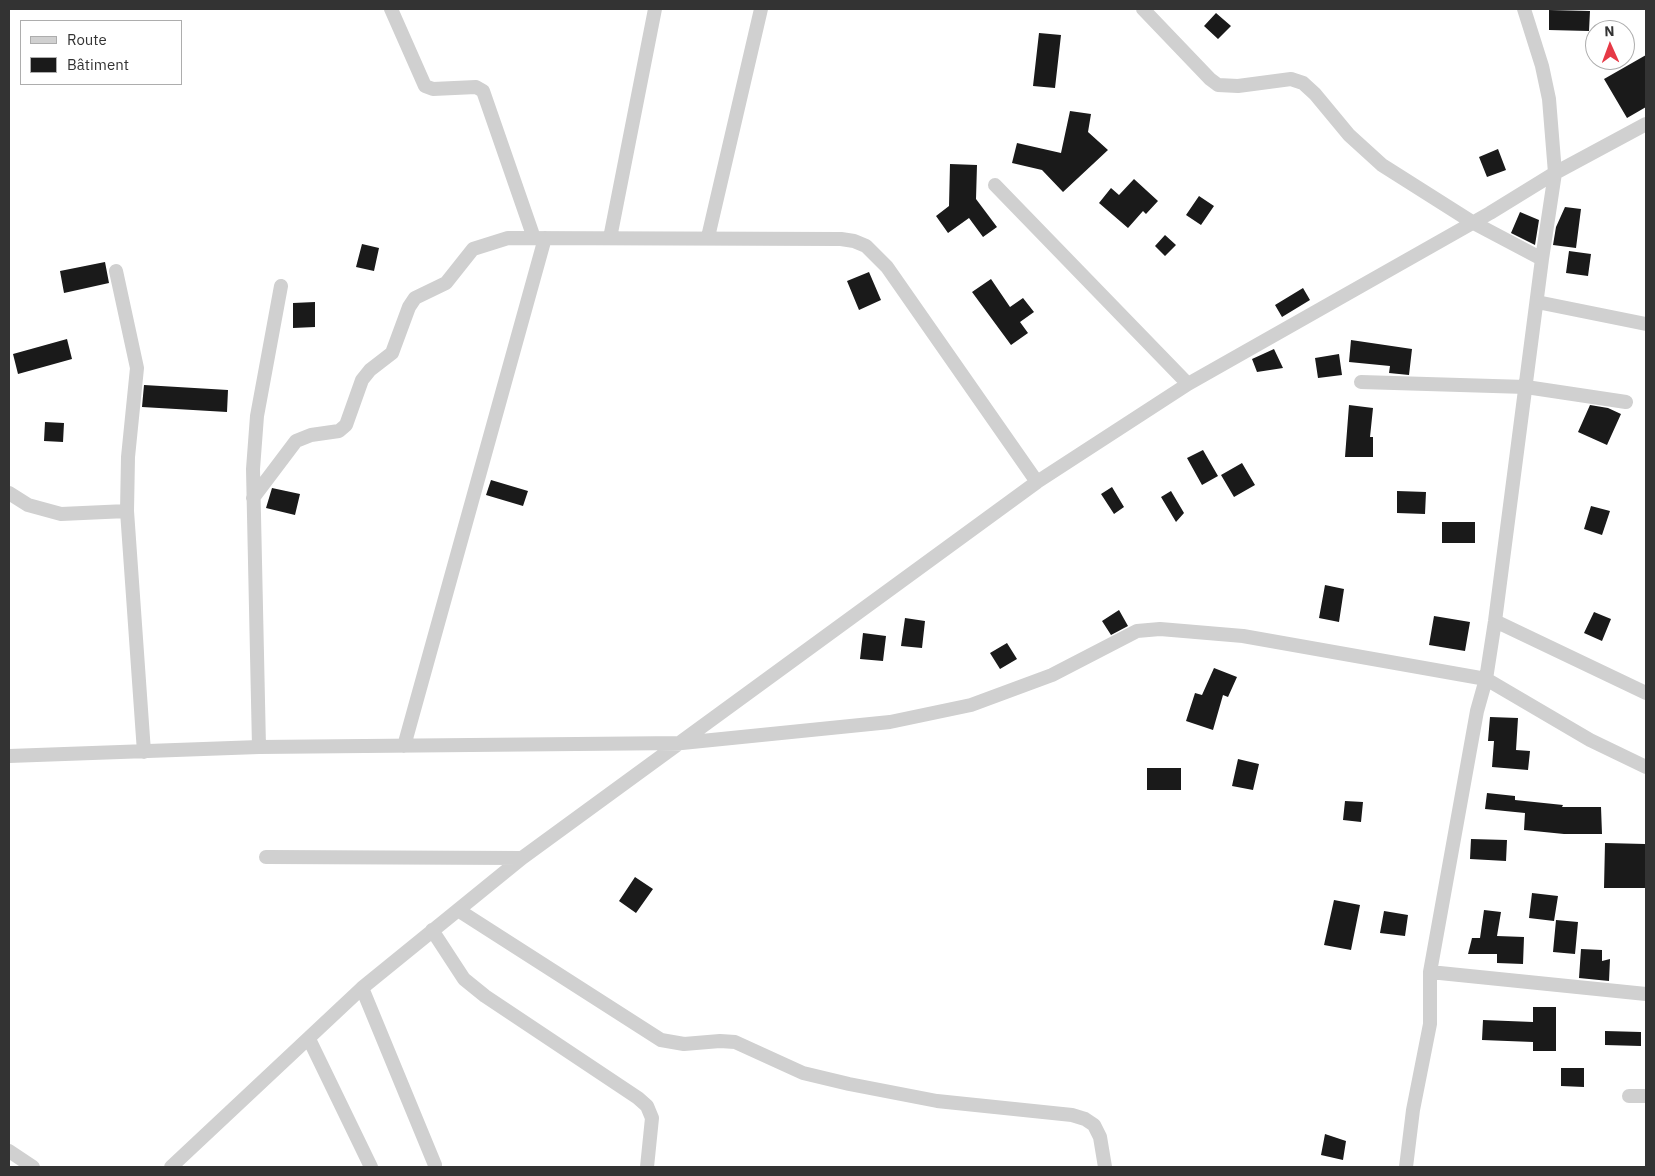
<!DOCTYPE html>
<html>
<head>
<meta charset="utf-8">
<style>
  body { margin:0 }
  #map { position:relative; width:1655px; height:1176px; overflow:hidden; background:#fff; font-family:"IBM Plex Sans",sans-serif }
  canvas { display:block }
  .frame { position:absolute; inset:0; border:10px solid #333; pointer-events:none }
  .legend { position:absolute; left:20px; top:20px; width:162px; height:65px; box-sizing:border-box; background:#fff; border:1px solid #adadad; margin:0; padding:6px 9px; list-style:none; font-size:15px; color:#333 }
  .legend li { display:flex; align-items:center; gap:10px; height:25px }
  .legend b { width:25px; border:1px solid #adadad }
  .north { position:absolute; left:1585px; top:20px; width:50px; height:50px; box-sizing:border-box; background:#fff; border:1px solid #adadad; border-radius:50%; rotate:358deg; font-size:14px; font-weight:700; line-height:20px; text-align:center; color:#333 }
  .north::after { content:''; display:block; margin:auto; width:18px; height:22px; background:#e63946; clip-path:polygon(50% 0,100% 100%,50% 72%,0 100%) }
</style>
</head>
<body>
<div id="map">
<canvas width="1655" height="1176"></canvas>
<div class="frame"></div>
<ul class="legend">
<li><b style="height:6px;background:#d0d0d0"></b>Route</li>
<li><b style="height:14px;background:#1a1a1a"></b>Bâtiment</li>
</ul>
<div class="north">N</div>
</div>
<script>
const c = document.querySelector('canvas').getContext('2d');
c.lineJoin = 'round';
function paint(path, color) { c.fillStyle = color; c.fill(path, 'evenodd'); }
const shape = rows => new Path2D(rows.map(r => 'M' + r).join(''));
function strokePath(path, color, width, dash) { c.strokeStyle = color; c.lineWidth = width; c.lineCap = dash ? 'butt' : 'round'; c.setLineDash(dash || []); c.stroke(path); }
const building = shape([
  [1549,10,1590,11,1589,31,1549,30],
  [1216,13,1231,26,1218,39,1204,26],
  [1039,33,1061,35,1055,88,1033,86],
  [1646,55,1646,107,1627,118,1604,79],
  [1070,111,1091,114,1088,132,1108,150,1063,192,1042,170,1012,163,1017,143,1061,153],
  [1498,149,1506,170,1487,177,1479,157],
  [950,164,977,165,976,199,997,227,983,237,969,218,948,233,936,216,949,206],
  [1134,179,1158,201,1146,214,1143,211,1128,228,1099,203,1111,188,1119,195],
  [1199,196,1214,206,1201,225,1186,215],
  [1565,207,1581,209,1576,248,1553,245,1556,227],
  [1520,212,1539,220,1535,245,1511,233],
  [1165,235,1176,245,1165,256,1155,246],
  [362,244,379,248,374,271,356,267],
  [1569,251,1591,254,1588,276,1566,273],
  [105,262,109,283,64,293,60,271],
  [869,272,881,300,859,310,847,281],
  [991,279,1010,307,1023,298,1034,312,1020,322,1028,333,1011,345,972,292],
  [1303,288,1310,300,1282,317,1275,305],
  [315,302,315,327,293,328,293,303],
  [67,339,72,359,18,374,13,354],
  [1351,340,1412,349,1409,375,1389,373,1390,366,1349,362],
  [1274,349,1283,368,1257,372,1252,359],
  [1339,354,1342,375,1318,378,1315,358],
  [144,385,228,390,227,412,142,407],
  [1349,405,1373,408,1370,437,1373,437,1373,457,1345,457],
  [1590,405,1608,408,1621,414,1607,445,1578,432],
  [45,422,64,423,63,442,44,441],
  [1203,450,1218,476,1202,485,1187,458],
  [1242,463,1255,485,1234,497,1221,475],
  [491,480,528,491,523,506,486,495],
  [1112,487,1124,507,1114,514,1101,494],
  [272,488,300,494,295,515,266,508],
  [1171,491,1184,513,1176,522,1161,497],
  [1397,491,1426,492,1425,514,1397,513],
  [1591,506,1610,511,1602,535,1584,529],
  [1442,522,1475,522,1475,543,1442,543],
  [1325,585,1344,589,1339,622,1319,618],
  [1119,610,1128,626,1111,635,1102,621],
  [1594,612,1611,619,1602,641,1584,633],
  [1434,616,1470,622,1465,651,1429,645],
  [905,618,925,621,922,648,901,646],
  [863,633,886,636,883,661,860,659],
  [1007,643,1017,659,1000,669,990,653],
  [1214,668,1237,677,1228,697,1223,695,1213,730,1186,721,1195,693,1202,695],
  [1490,717,1518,718,1516,750,1530,751,1528,770,1492,767,1494,741,1488,741],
  [1238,759,1259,764,1253,790,1232,786],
  [1147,768,1181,768,1181,790,1147,790],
  [1487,793,1515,796,1515,800,1563,805,1562,807,1601,807,1602,834,1564,834,1524,830,1525,813,1485,809],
  [1345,801,1363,802,1361,822,1343,820],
  [1471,839,1507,840,1506,861,1470,859],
  [1605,843,1645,844,1645,888,1604,888],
  [635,877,653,889,636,913,619,901],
  [1532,893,1558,896,1554,921,1529,918],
  [1334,900,1360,905,1351,950,1324,945],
  [1484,910,1501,912,1497,936,1524,937,1523,964,1497,963,1497,954,1468,954,1472,938,1480,938],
  [1384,911,1408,915,1405,936,1380,933],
  [1556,920,1578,922,1575,954,1553,952],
  [1581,949,1602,950,1602,961,1610,959,1609,981,1579,978],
  [1533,1007,1556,1007,1556,1051,1533,1051,1533,1042,1482,1040,1483,1020,1533,1022],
  [1605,1031,1641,1032,1641,1046,1605,1045],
  [1561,1068,1584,1068,1584,1087,1561,1086],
  [1325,1134,1346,1141,1343,1160,1321,1155]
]);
const minor = shape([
  [391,9,425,86,433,89,476,87,483,91,534,238],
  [1143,9,1210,79,1218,85,1238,86,1291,79,1303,83,1315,94,1349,135,1382,165,1472,222,1542,259],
  [995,185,1188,384],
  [708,237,761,9],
  [610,238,655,9],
  [116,271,137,368,128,457,127,511,144,752],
  [1537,302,1646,324],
  [1361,382,1526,387,1626,402],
  [9,493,28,505,61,514,127,511],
  [253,498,296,441,311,435,339,431,346,425,362,380,370,370,392,353,409,307,415,298,446,283,473,249,508,238,841,239,854,241,866,246,887,267,1037,482],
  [1495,621,1646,693],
  [404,746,545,238],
  [259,747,253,469,257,416,281,286],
  [9,756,259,747,682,743,890,722,971,705,1052,675,1137,631,1160,629,1243,636,1486,679,1590,740,1646,767],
  [266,857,522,858],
  [458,910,661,1040,684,1044,720,1041,735,1042,803,1073,849,1084,937,1101,1072,1115,1085,1119,1094,1125,1100,1137,1105,1167],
  [432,930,464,979,485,996,638,1098,647,1106,652,1118,647,1167],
  [1430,972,1646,994],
  [362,988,435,1165],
  [309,1039,371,1167],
  [1629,1096,1646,1096],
  [9,1151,33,1167],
  [171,1167,362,988,522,858,1037,482,1188,384,1490,213,1555,173,1646,124],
  [1406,1167,1413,1110,1430,1024,1430,972,1477,711,1486,679,1495,621,1542,259,1555,173,1549,99,1542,66,1524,9]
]);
paint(building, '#1a1a1a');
strokePath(minor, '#d0d0d0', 14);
</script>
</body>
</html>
